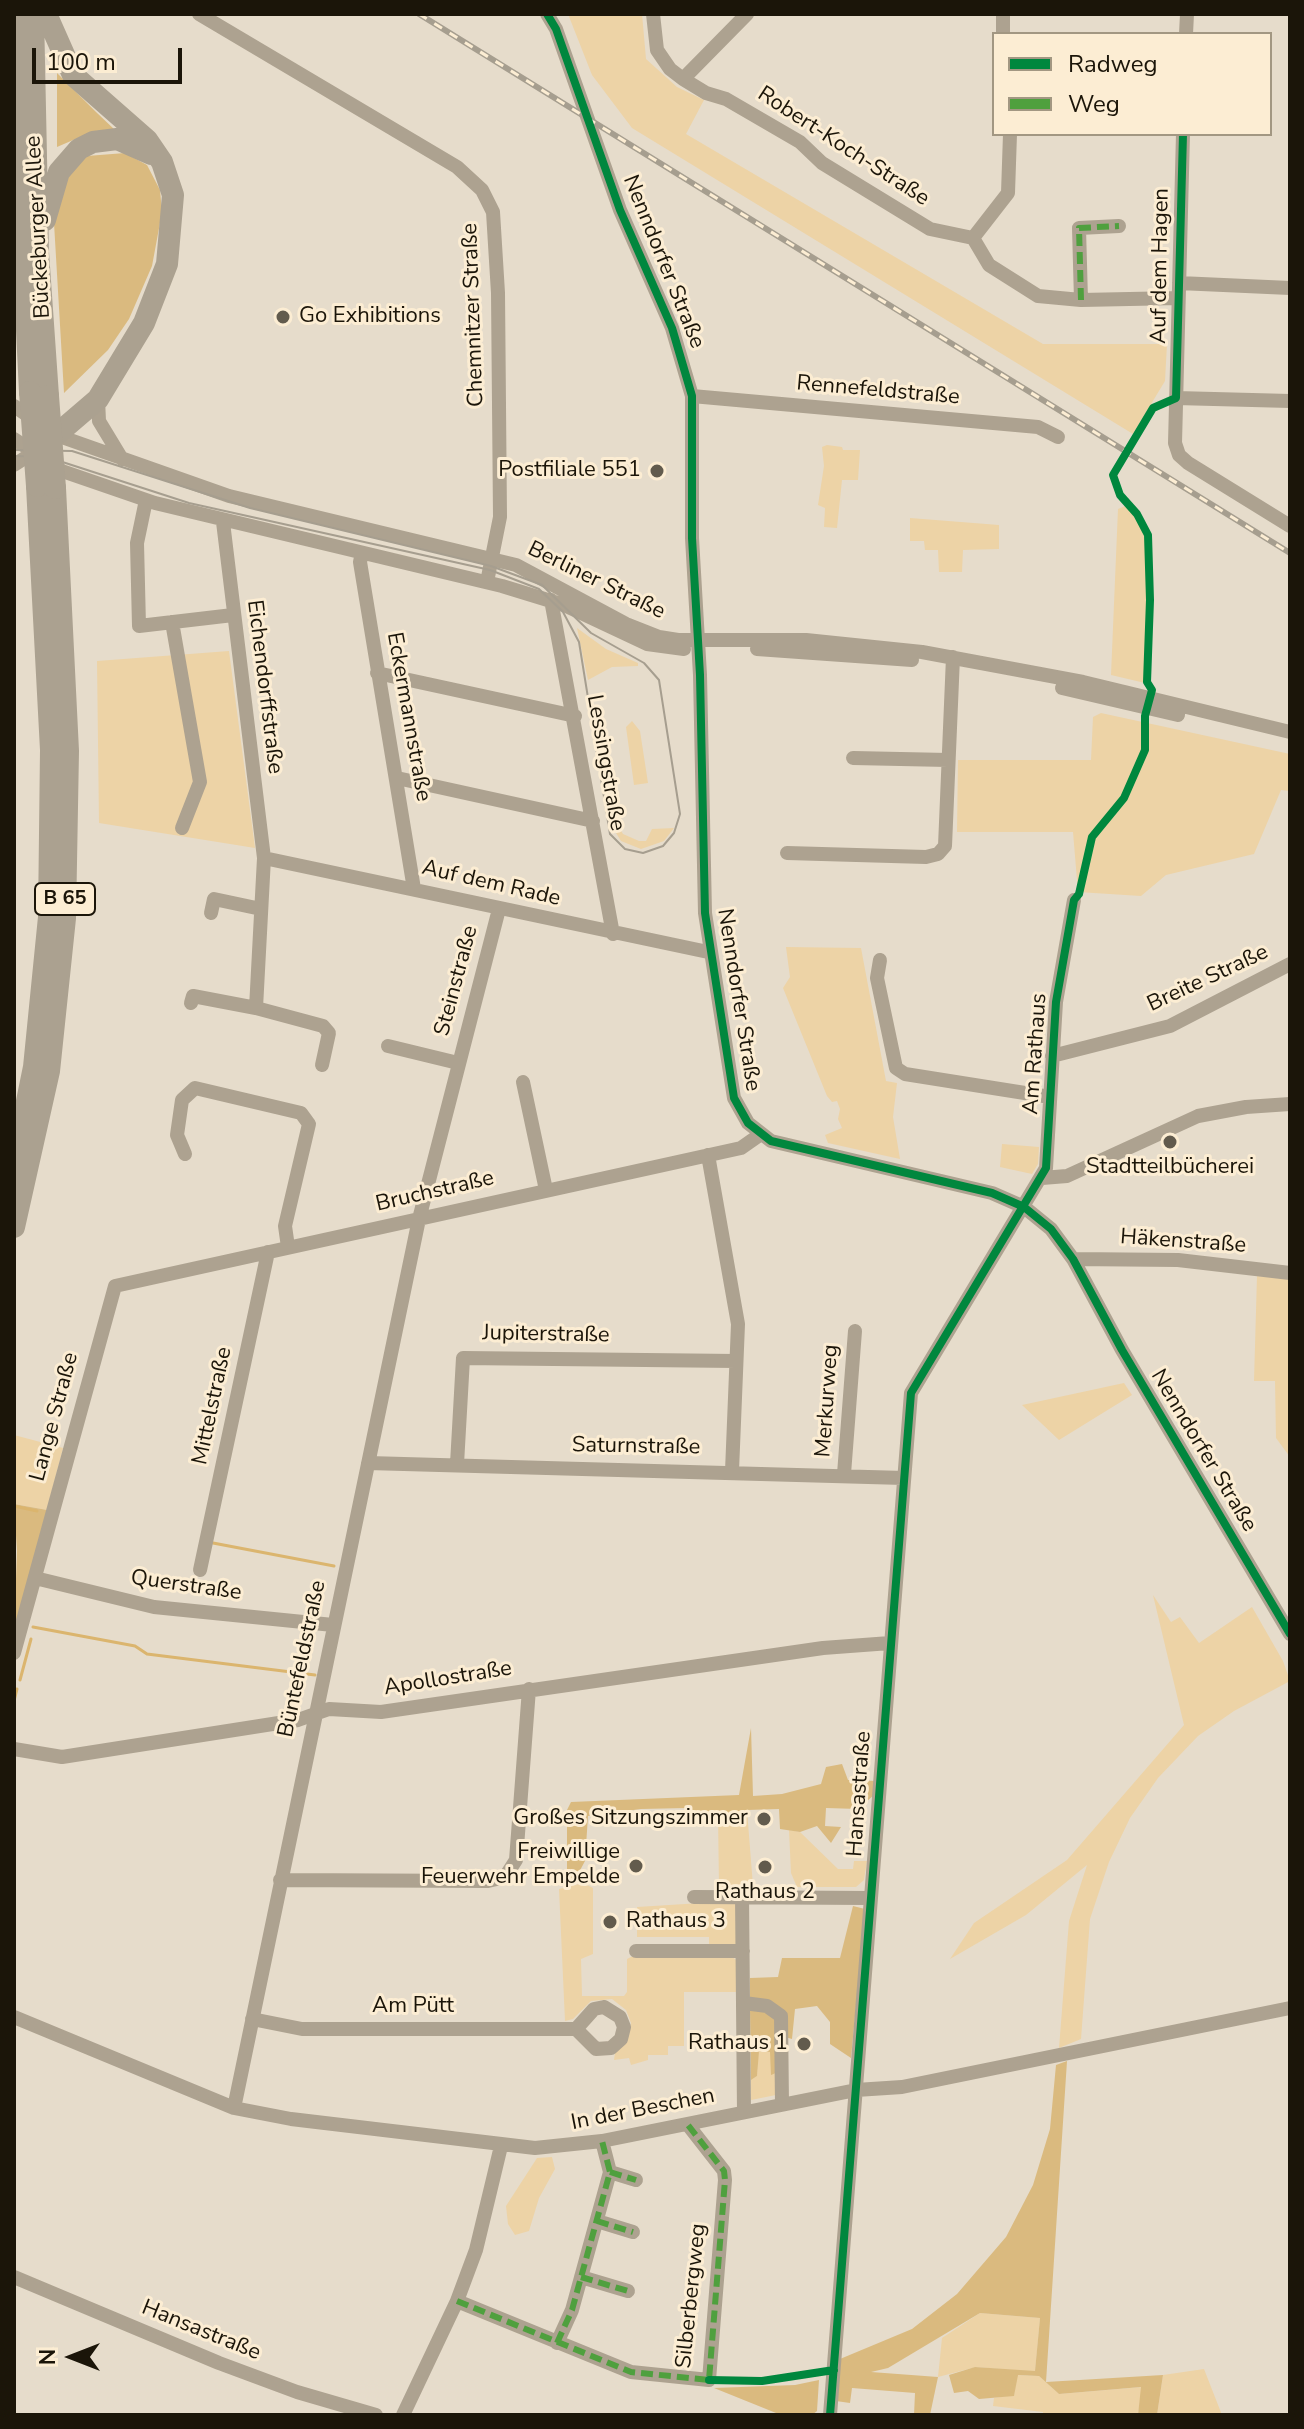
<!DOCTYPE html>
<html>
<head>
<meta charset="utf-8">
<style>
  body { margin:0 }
  #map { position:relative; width:1304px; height:2429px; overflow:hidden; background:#e6dccb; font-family:"Nunito Sans",sans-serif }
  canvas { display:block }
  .frame { position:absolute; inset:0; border:16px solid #1b1509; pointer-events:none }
  .legend { position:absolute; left:992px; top:32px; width:280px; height:104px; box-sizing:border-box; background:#fcedd3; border:2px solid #a29782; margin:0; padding:10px 14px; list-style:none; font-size:24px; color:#1b1509 }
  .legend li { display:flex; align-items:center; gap:16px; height:40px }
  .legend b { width:40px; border:2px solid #a29782 }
  .north { position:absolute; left:32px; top:2317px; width:80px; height:80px; -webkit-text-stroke:6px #fcedd3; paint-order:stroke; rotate:270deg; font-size:22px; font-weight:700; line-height:32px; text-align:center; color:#1b1509 }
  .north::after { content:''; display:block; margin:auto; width:28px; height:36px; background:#1b1509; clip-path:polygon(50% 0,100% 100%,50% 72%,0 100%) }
  .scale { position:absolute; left:32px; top:48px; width:150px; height:36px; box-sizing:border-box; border:4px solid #1b1509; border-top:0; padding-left:10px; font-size:24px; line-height:28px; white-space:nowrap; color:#1b1509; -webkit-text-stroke:6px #fcedd3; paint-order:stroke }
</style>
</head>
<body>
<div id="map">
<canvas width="1304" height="2429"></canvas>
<div class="frame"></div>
<ul class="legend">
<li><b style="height:10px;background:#00873e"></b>Radweg</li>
<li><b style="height:10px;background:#4fa03e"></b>Weg</li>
</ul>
<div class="north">N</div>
<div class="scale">100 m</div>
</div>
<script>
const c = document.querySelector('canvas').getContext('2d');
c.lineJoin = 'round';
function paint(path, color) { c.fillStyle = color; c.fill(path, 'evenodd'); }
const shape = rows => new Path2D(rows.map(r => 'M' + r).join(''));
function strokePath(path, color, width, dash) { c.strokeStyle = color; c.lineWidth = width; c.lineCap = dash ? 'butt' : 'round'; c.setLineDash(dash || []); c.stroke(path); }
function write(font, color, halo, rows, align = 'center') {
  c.font = font + ' "Nunito Sans",sans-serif'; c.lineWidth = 6; c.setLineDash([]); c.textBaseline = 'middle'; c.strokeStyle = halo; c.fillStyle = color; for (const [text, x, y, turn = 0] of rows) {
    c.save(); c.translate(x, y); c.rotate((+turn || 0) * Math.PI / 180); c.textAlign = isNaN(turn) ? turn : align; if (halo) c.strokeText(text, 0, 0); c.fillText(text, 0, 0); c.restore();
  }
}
const green = shape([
  [568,14,642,14,646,59,677,87,704,100,686,134,1043,344,1167,344,1165,381,1133,434,632,128,592,75],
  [827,445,842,447,843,450,860,450,858,480,842,480,837,528,824,527,825,508,818,505,824,466,822,447],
  [1125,506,1133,512,1144,532,1147,557,1145,683,1111,675,1118,509],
  [910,518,999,525,999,549,963,550,962,572,939,572,938,550,925,550,924,541,910,541],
  [577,628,606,649,638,663,638,666,612,667,588,680],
  [229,651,255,848,99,823,97,661],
  [1101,713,1290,754,1290,791,1281,790,1254,854,1166,875,1141,896,1078,892,1073,832,957,832,958,760,1091,760,1093,717],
  [632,721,640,731,648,783,634,785,626,727],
  [608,820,615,820,623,834,639,841,646,841,652,829,674,828,664,841,641,849,621,841],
  [786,947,861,948,886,1081,897,1083,893,1117,900,1159,828,1143,825,1135,842,1128,838,1119,840,1109,837,1101,832,1102,827,1096,783,988,790,977],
  [1002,1144,1039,1147,1038,1164,1032,1174,1000,1167],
  [1257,1276,1290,1278,1290,1457,1276,1438,1275,1381,1254,1381],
  [1124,1383,1132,1395,1059,1440,1022,1405],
  [14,1435,63,1448,47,1510,14,1504],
  [1153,1595,1171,1622,1180,1617,1199,1643,1252,1607,1283,1661,1290,1681,1234,1711,1198,1736,1158,1778,1130,1818,1109,1862,1090,1919,1081,2039,1059,2048,1069,1921,1087,1865,1026,1915,950,1959,974,1923,1067,1860,1184,1725],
  [747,1810,753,1886,719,1887,718,1815,726,1822],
  [789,1830,800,1832,838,1869,853,1869,854,1861,867,1861,864,1880,856,1887,797,1887,791,1873],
  [583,1883,593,1888,593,1954,581,1959,582,1996,624,1996,627,1992,627,1959,635,1955,732,1957,738,1961,738,1992,684,1992,684,2046,668,2046,668,2055,648,2055,648,2060,631,2065,629,2058,614,2060,615,2053,627,2041,631,2023,626,2010,612,1999,591,2001,573,2019,565,2021,559,1889],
  [733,1901,737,1906,737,1944,709,1946,709,1937,637,1937,637,1907],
  [758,2051,771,2052,771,2074,776,2073,776,2095,751,2100,751,2080,757,2076],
  [552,2157,555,2169,539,2198,529,2231,515,2235,508,2224,506,2206,537,2158],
  [980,2313,1040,2318,1035,2372,976,2367,938,2377,942,2338],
  [1204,2369,1222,2415,1157,2415,1163,2375],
  [1017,2375,1039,2376,1059,2394,1142,2387,1138,2415,1043,2415,1043,2412,993,2406,994,2398,1014,2395]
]);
const forest = shape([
  [57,73,96,112,115,130,87,134,57,147],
  [125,153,147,165,160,190,162,212,152,266,129,319,108,350,64,393,54,223,64,175,87,156],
  [14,1504,47,1510,14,1634,17,1551],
  [751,1728,753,1796,782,1794,821,1784,826,1767,842,1764,848,1780,877,1781,874,1795,858,1809,826,1808,825,1826,841,1827,831,1843,817,1826,800,1832,780,1829,779,1809,747,1810,738,1821,726,1822,718,1815,689,1816,687,1808,641,1809,588,1816,585,1861,577,1876,567,1880,567,1810,571,1802,739,1795],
  [853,1906,865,1909,851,2058,830,2044,830,2022,817,2006,795,2009,792,2039,785,2037,784,2013,750,1997,750,1978,778,1977,782,1958,840,1958],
  [760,2008,776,2019,776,2073,771,2075,770,2052,759,2051,757,2076,751,2080,750,2010],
  [1067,2061,1046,2382,1163,2375,1157,2415,1138,2415,1141,2387,1059,2394,1039,2376,1018,2375,1014,2396,979,2399,968,2391,954,2393,949,2375,975,2367,1035,2371,1040,2318,980,2313,888,2368,871,2372,938,2377,930,2415,914,2415,915,2393,852,2388,850,2403,836,2401,840,2359,912,2329,957,2294,1006,2237,1033,2185,1050,2129,1056,2065],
  [819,2380,817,2411,812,2415,781,2415,714,2388,795,2385]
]);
const stream = shape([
  [14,1506,37,1511],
  [213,1543,334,1566],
  [33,1627,135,1646,147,1654,315,1675],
  [20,1680,31,1639],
  [14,1701,17,1689]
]);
const minor = shape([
  [199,14,457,167,482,190,493,212,498,293,500,517,487,582],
  [547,14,556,29,620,210,672,328,692,396,692,538,700,675,705,913,734,1098,748,1123,771,1141,992,1193,1024,1207,1051,1229,1073,1259,1122,1350,1290,1634],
  [653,14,657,50,670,69,683,79,706,93,726,99,800,142,822,163,930,229,973,238,989,265,1038,296,1081,300,1178,298],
  [1003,14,1003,34],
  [1186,34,1187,14],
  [683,79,747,14],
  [1183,134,1175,443,1179,455,1188,463,1290,526],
  [973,238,1008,193,1010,134],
  [1179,283,1290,288],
  [1081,300,1079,228,1119,226],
  [692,396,1038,427,1058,437],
  [1176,398,1290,401],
  [98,399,99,421,122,459],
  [14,406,56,435,229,496,516,565,626,624,659,637,678,640,806,640,922,652,1083,682,1290,732],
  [14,439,62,471,155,503,502,586,564,605,647,644,684,649],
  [14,465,40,448],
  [146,500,137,543,139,626,233,615],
  [223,522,264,858,256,1008,323,1026,329,1033,322,1065],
  [362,553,360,562,414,889],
  [551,600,613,934],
  [172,622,200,782,182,828],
  [757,649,912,660],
  [377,673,575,716],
  [1062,688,1178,715],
  [853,758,948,760],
  [397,778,593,821],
  [787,853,926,857,938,854,945,846,953,657],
  [264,858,708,952],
  [211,913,214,899,261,909],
  [880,960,877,978,896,1068,905,1074,1050,1097],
  [191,1003,193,996,256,1008],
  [388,1046,458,1063],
  [1052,1056,1170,1026,1290,964],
  [523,1082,546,1190],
  [185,1154,177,1135,182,1100,195,1088,301,1113,309,1124,285,1226,288,1247],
  [708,1155,738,1324,732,1471],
  [1042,1178,1067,1176,1198,1116,1246,1107,1290,1104],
  [1073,1259,1178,1260,1290,1273],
  [368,1463,904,1478],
  [457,1464,463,1358,736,1361],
  [844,1474,855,1331],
  [200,1570,268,1252],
  [35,1578,154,1607,333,1625],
  [14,1653,115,1286,741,1148,761,1134],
  [14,1749,62,1757,298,1720,329,1709,381,1712,823,1648,890,1643],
  [280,1880,488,1881,505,1877,516,1860,529,1689],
  [742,1896,744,2112],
  [694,1897,870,1898],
  [636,1951,743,1951],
  [744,2003,767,2006,781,2016,782,2104],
  [604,2007,620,2017,624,2027,621,2039,611,2048,596,2049,576,2029,594,2009,604,2007],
  [14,2017,234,2108,291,2119,535,2148,602,2141,856,2090,902,2087,1290,2008],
  [252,2019,302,2029,576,2029],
  [234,2108,419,1219,499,909],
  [610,2172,636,2180],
  [597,2221,633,2232],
  [14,2277,219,2363,297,2392,376,2415],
  [581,2277,628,2291],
  [457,2301,631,2372,709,2380,725,2180,724,2171,688,2125],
  [557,2343,572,2310,610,2172,602,2141],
  [403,2415,457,2301,476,2250,501,2146],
  [830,2415,911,1393,1046,1168,1056,1002,1074,900]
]);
const highway = shape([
  [17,14,19,167,30,392],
  [33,14,38,252,48,396],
  [46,14,73,75,147,140,162,162,173,195,167,264,144,323,98,399,56,435],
  [45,220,59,172,79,149,93,142,117,139,151,154],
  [14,1165,34,1067,49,917,51,750,37,486],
  [14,1227,49,1071,65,918,68,751,55,488]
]);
const tram = shape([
  [14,450,72,451,250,508,491,566,542,585,591,633,644,663,659,680,680,814,674,833,663,846,643,853,625,849,610,834,579,642,563,612,539,589,490,570,189,503,47,457,14,456]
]);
const rail = shape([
  [419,14,1290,553]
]);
const highwayBridge = shape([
  [30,392,37,486],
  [48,396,55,488]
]);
const quiet = shape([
  [1081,300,1079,228,1119,226],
  [610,2172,636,2180],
  [597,2221,633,2232],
  [581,2277,628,2291],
  [457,2301,631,2372,709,2380,725,2180,724,2171,688,2125],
  [557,2343,572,2310,610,2172,602,2141]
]);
const cycleway = shape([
  [547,14,556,29,620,210,672,328,692,396,692,538,700,675,705,913,734,1098,748,1123,771,1141,992,1193,1024,1207,1051,1229,1073,1259,1122,1350,1290,1634],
  [709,2380,762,2381,834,2370],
  [830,2415,911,1393,1046,1168,1056,1002,1074,900,1079,894,1092,837,1124,798,1145,750,1145,716,1152,690,1147,682,1150,600,1148,535,1137,514,1120,495,1113,475,1153,408,1176,398,1183,134]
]);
const markers = [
  [283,317,8,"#625b4d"],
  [657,471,8,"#625b4d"],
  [1170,1142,8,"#625b4d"],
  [764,1819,8,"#625b4d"],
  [636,1866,8,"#625b4d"],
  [765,1867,8,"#625b4d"],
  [610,1922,8,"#625b4d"],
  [804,2044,8,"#625b4d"]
];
const shields = [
  [65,899,60]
];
const shieldNames = [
  ["B 65",65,899]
];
const streetNames = [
  ["Robert-Koch-Straße",843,147,33],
  ["Bückeburger Allee",39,227,-93],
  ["Nenndorfer Straße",663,262,68],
  ["Auf dem Hagen",1161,266,-89],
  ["Chemnitzer Straße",474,315,-92],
  ["Rennefeldstraße",878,391,5],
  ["Berliner Straße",596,581,26],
  ["Eichendorffstraße",264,687,83],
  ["Eckermannstraße",408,717,80],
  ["Lessingstraße",605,763,80],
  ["Auf dem Rade",491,884,13],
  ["Breite Straße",1208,979,-25],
  ["Steinstraße",457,981,-75],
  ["Nenndorfer Straße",738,1000,81],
  ["Am Rathaus",1036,1054,-86],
  ["Bruchstraße",435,1192,-13],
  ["Häkenstraße",1183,1242,4],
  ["Jupiterstraße",546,1335,1],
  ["Merkurweg",828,1401,-86],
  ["Mittelstraße",213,1406,-78],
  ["Lange Straße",55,1417,-75],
  ["Saturnstraße",636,1447,1],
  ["Nenndorfer Straße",1203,1451,59],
  ["Querstraße",186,1586,8],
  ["Büntefeldstraße",303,1659,-78],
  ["Apollostraße",448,1679,-9],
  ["Hansastraße",860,1794,-86],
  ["Am Pütt",413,2007],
  ["In der Beschen",643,2110,-11],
  ["Silberbergweg",692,2296,-84],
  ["Hansastraße",201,2331,22]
];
const poiNames = [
  ["Go Exhibitions",299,317,"left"],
  ["Postfiliale 551",641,471],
  ["Stadtteilbücherei",1170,1168,"center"],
  ["Großes Sitzungszimmer",748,1819],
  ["Freiwillige",620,1853],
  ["Feuerwehr Empelde",620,1878],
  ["Rathaus 2",765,1893,"center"],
  ["Rathaus 3",626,1922,"left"],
  ["Rathaus 1",788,2044]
];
paint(green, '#edd3a6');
paint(forest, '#daba7f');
strokePath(stream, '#dbb56e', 3);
strokePath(minor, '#ada290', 14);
strokePath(highway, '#aba190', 22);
strokePath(tram, '#a69e8f', 2);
strokePath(rail, '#a69e8f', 6);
strokePath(rail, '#fcedd3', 3, [9]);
strokePath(highwayBridge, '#aba190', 22);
strokePath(quiet, '#4fa03e', 6, [12, 6]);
strokePath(cycleway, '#00873e', 8);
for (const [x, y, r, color] of markers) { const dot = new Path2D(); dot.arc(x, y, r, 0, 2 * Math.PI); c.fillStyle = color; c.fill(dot); strokePath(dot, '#fcedd3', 3); }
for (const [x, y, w] of shields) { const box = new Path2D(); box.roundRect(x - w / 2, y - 16, w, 32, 6); c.fillStyle = '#fcedd3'; c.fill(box); strokePath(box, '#1b1509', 2); }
write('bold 20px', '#1b1509', null, shieldNames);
write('22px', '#1b1509', '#fcedd3', streetNames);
write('22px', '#1b1509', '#fcedd3', poiNames, 'right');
</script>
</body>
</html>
